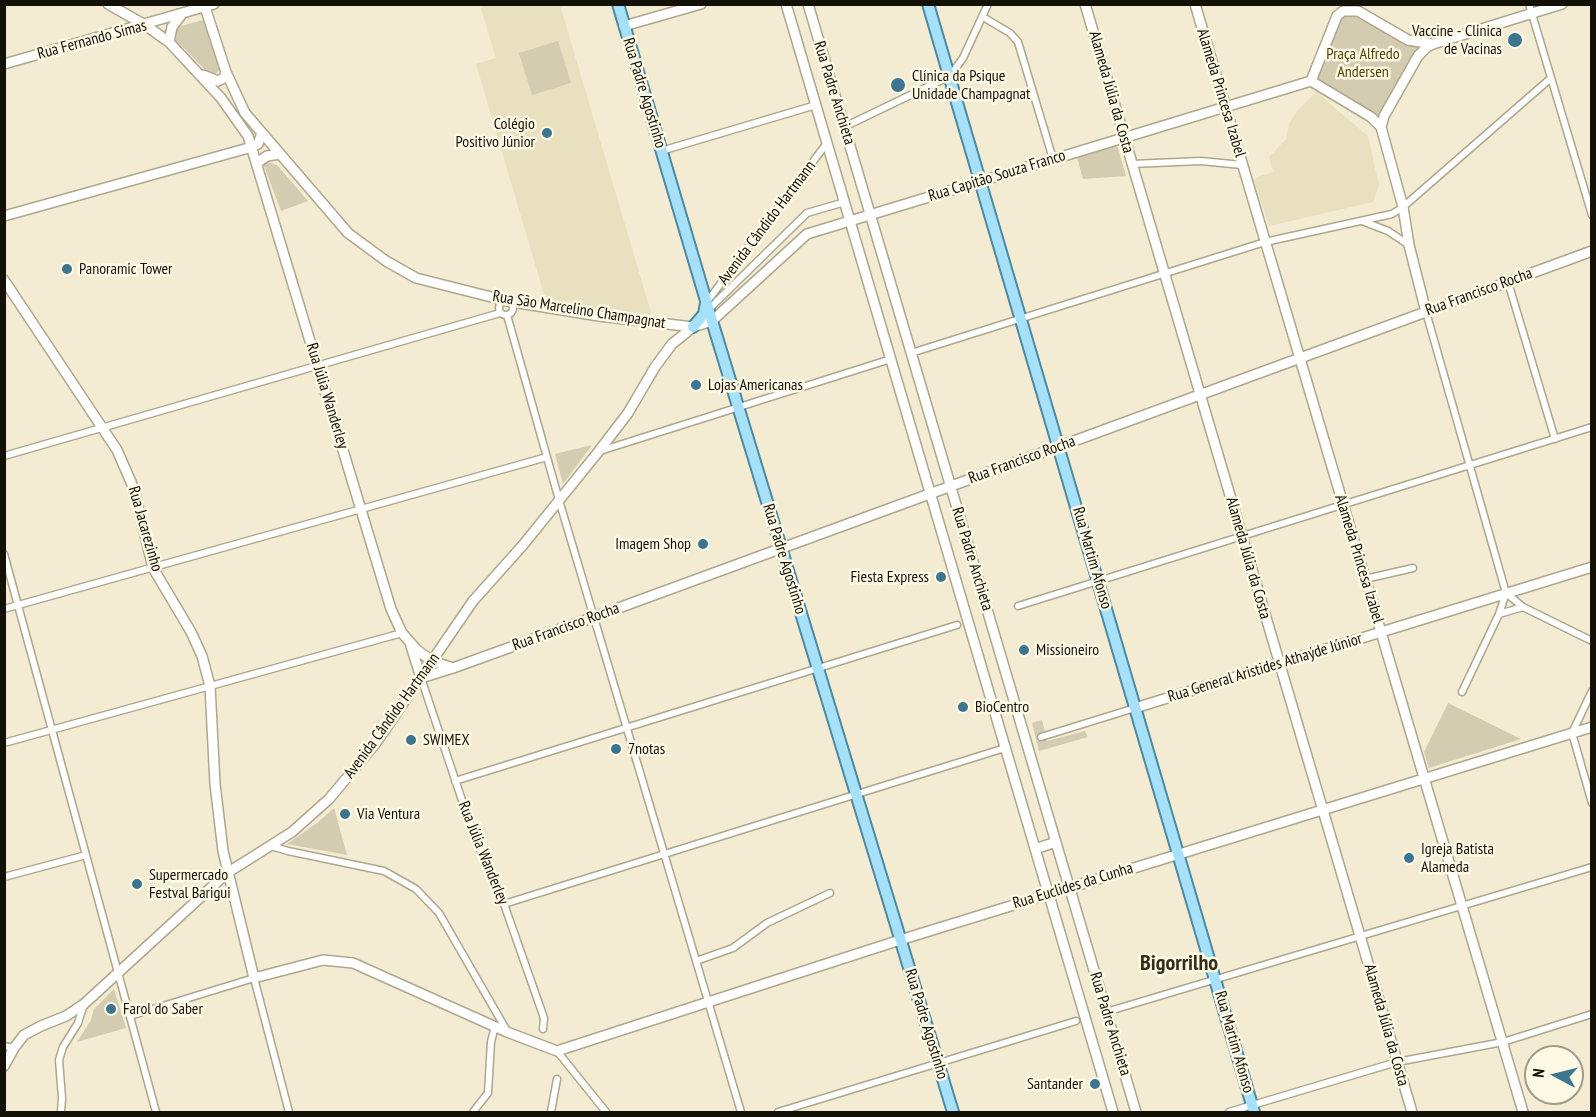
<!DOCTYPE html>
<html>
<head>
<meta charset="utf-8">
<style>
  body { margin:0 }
  #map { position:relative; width:1596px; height:1117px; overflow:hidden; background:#f3ecd2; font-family:"PT Sans Narrow",sans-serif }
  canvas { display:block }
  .frame { position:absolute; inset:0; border:6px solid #121007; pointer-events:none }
  .north { position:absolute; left:1524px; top:1045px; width:60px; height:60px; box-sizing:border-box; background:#fef9e4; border:2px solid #a09c8c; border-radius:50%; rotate:277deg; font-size:16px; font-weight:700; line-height:24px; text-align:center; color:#121007 }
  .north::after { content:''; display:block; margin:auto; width:21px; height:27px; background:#3c758f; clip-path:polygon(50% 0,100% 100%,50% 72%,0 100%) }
</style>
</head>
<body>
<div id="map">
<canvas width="1596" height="1117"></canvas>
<div class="frame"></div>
<div class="north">N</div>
</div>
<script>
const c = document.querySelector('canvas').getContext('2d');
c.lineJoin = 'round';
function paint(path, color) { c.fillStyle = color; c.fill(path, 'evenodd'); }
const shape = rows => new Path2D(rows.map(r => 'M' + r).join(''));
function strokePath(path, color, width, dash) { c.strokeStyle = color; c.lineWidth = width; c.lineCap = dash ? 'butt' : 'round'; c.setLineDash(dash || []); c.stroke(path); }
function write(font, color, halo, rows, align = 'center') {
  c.font = font + ' "PT Sans Narrow",sans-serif'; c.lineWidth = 5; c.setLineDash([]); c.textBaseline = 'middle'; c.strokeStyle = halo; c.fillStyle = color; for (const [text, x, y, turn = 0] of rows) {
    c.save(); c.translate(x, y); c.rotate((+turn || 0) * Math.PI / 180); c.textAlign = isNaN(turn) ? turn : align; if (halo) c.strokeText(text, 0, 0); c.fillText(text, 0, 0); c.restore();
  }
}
const built = shape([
  [480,5,560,5,652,316,546,301,476,64,496,58],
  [1316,92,1368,136,1379,185,1373,202,1269,226,1254,180,1257,177,1273,172,1269,157,1286,139,1289,124,1297,111]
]);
const green = shape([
  [1349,10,1427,47,1382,120,1311,81,1337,16],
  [203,20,221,68,215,75,208,73,184,48,162,31],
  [558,41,571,83,532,95,519,53],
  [1117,145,1126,176,1083,179,1077,157],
  [265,161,277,165,308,201,281,211,263,163],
  [592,445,563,484,555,454],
  [1448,703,1456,707,1521,739,1429,768,1424,752],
  [1042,720,1047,741,1085,731,1088,737,1039,751,1032,723],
  [334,808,347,855,287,844,317,823],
  [114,989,126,1028,77,1042,91,1020,94,1009]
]);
const street = shape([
  [1529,4,1592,215],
  [983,17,1010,33,1018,42,1053,159],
  [844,127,950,76,963,58,988,4],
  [661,151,816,105],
  [1132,164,1201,161,1242,165],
  [1362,221,1388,231,1409,245],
  [1508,282,1555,439],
  '499 308a7 7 0 1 1 14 0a7 7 0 1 1-14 0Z',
  [706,303,827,143],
  [709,309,807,213,845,202],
  [1426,312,1506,593],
  [507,315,559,500,741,1112],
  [911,353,1265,242,1392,214,1403,207,1551,78],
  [600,451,891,359],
  [4,456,500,313],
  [4,554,156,1112],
  [1365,579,1413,568],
  [1506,593,1523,607,1592,641],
  [1018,606,1592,427],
  [4,609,547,457],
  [1499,614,1523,607],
  [421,678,474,836,504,904,544,1018,543,1029],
  [1592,691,1572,733,1592,803],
  [1462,692,1499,614,1506,593],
  [1041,737,1135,708],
  [4,743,402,633],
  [455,781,957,625],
  [271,846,288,851,384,871,416,889,439,913,507,1031],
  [4,877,86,855],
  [504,904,1005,748],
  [696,961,733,948,767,923,830,893],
  [1106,1012,1592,867],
  [130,1016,254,978,289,1112],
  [4,1046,14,1048],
  [557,1051,606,1112],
  [61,1112,62,1098,59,1060,63,1047,78,1023,84,1004],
  [473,1112,488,1093,491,1042,495,1026],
  [551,1112,557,1079],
  [778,1112,1076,1021],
  [1229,1112,1397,1062,1503,1042,1592,1014]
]);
const secondary = shape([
  [108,4,145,25,169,42,221,98,248,136,391,609,402,633,417,650,432,661,453,668],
  [204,4,226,72,245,113,348,233,386,261,416,278,507,301,599,316,693,327,712,321,807,234,1311,81],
  [786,4,1044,879],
  [808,4,1065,873],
  [1085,4,1412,1112],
  [1195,4,1523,1112],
  [624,26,701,4],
  [169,42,172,27,182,14],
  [4,64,214,4],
  [203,75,218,81,224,78,226,72],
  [1311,81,1371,117,1381,127,1403,207,1409,245,1426,312],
  [1311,81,1337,16,1343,11,1358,11,1408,40,1433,44],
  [1381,127,1384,116,1418,56,1427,47,1433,44,1562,4],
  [257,163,267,156,280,154],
  [4,216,252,147,258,144,262,133],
  [4,280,117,450,134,489,153,568,191,632,202,656,210,686,215,784,223,851,254,978,323,960,353,963,507,1032,557,1051,900,940,1592,727],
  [411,646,421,678],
  [421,678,453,668,594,617,1592,251],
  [1135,708,1592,567],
  [1035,849,1056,842],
  [1072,896,1136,1112],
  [1051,902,1113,1112],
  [4,1066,14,1048,24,1035,41,1026,66,1016,84,1004,227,873,292,832,329,799,375,744,473,601,523,545,599,451,628,413,655,367,672,344,693,327]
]);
const primary = shape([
  [618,4,712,321,953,1112],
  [928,4,1254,1112],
  [693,327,704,314,706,303]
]);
const secondaryBridge = shape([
  [1065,873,1072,896],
  [1044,879,1051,902]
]);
const markers = [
  [1515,40,8,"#3c758f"],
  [898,85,8,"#3c758f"],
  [547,133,6,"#3c758f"],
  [67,269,6,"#3c758f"],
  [696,385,6,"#3c758f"],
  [703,544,6,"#3c758f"],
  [941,577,6,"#3c758f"],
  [1024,650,6,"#3c758f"],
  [963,707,6,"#3c758f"],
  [411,740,6,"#3c758f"],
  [616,749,6,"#3c758f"],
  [345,814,6,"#3c758f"],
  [1409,858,6,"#3c758f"],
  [137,884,6,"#3c758f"],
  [111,1009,6,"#3c758f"],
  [1095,1084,6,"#3c758f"]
];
const poiNames = [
  ["Vaccine - Clinica",1502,31,"right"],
  ["de Vacinas",1502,49,"right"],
  ["Clínica da Psique",912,76],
  ["Unidade Champagnat",912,94],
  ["Colégio",535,124,"right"],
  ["Positivo Júnior",535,142,"right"],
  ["Panoramic Tower",79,269],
  ["Lojas Americanas",708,385],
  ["Imagem Shop",691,544,"right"],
  ["Fiesta Express",929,577,"right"],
  ["Missioneiro",1036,650],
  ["BioCentro",975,707],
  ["SWIMEX",423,740],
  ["7notas",628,749],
  ["Via Ventura",357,814],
  ["Igreja Batista",1421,849],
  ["Alameda",1421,867],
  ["Supermercado",149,875],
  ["Festval Barigui",149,893],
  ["Farol do Saber",123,1009],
  ["Santander",1083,1084,"right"]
];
const streetNames = [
  ["Rua Fernando Simas",92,40,-15],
  ["Alameda Júlia da Costa",1111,92,74],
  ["Rua Padre Agostinho",644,93,73],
  ["Rua Padre Anchieta",834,93,73],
  ["Alameda Princesa Izabel",1221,93,73],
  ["Rua Capitão Souza Franco",997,176,-17],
  ["Avenida Cândido Hartmann",767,223,-53],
  ["Rua Francisco Rocha",1479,292,-20],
  ["Rua São Marcelino Champagnat",579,310,9],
  ["Rua Júlia Wanderley",327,396,73],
  ["Rua Francisco Rocha",1022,460,-20],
  ["Rua Jacarezinho",145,529,74],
  ["Rua Martim Afonso",1092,558,74],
  ["Alameda Júlia da Costa",1248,558,74],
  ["Rua Padre Agostinho",784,559,73],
  ["Rua Padre Anchieta",972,559,73],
  ["Alameda Princesa Izabel",1359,559,73],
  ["Rua Francisco Rocha",566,627,-20],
  ["Rua General Aristides Athaýde Júnior",1265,668,-17],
  ["Avenida Cândido Hartmann",392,716,-54],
  ["Rua Júlia Wanderley",483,853,68],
  ["Rua Euclides da Cunha",1073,886,-17],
  ["Rua Padre Agostinho",926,1024,73],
  ["Rua Padre Anchieta",1110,1024,73],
  ["Alameda Júlia da Costa",1386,1025,74],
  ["Rua Martim Afonso",1234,1042,74]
];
const parkNames = [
  ["Praça Alfredo",1363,54],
  ["Andersen",1363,72]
];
const districtNames = [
  ["Bigorrilho",1179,964]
];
paint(built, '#e8e0bf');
paint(green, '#d3ccb0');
strokePath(street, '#ada78e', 9);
strokePath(secondary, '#ada78e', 12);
strokePath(primary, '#4d8aa2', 14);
strokePath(street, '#fff', 6);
strokePath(secondary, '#fff', 9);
strokePath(primary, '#a7e0f9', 10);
strokePath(secondaryBridge, '#ada78e', 12, []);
strokePath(secondaryBridge, '#fff', 9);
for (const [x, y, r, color] of markers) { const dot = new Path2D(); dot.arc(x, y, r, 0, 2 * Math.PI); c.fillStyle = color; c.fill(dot); strokePath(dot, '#fef9e4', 2); }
write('16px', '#121007', '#fef9e4', poiNames, 'left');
write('16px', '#121007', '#fef9e4', streetNames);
write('16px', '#52450a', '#fef9e4', parkNames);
write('bold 22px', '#342f1a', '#fef9e4', districtNames);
</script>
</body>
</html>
